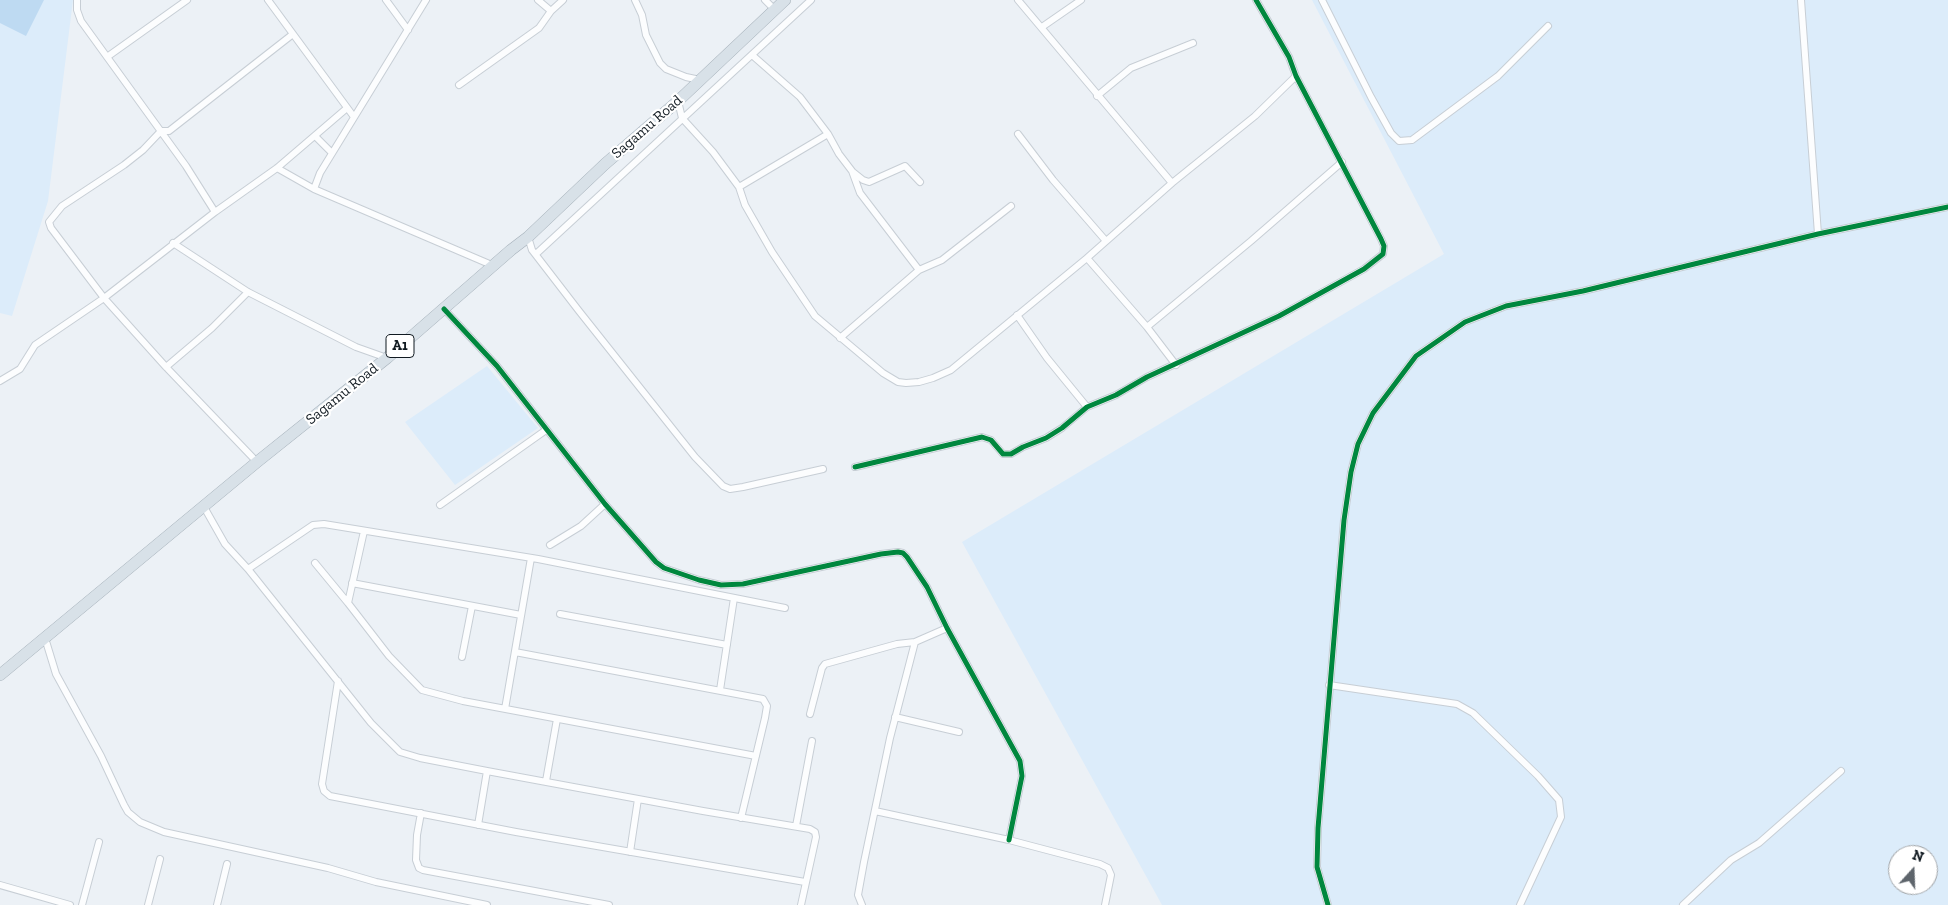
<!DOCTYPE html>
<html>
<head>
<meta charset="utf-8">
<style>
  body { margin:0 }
  #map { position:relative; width:1948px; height:905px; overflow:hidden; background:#ecf1f6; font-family:"Zilla Slab",serif }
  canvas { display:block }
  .north { position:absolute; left:1888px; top:845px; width:50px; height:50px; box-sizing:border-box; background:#fff; border:1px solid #a0a3a6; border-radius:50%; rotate:20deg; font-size:14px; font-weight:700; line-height:20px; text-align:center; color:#111a21 }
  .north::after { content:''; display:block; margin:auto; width:18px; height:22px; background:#5e656c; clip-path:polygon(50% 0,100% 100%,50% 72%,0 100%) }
</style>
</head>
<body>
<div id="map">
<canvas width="1948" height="905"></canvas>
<div class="north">N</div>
</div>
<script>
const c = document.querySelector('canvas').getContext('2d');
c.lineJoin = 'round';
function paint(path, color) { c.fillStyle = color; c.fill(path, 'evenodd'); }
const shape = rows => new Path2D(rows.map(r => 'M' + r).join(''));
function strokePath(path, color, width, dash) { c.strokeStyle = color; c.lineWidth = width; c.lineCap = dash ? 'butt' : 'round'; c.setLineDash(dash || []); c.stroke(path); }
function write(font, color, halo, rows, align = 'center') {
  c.font = font + ' "Zilla Slab",serif'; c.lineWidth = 4.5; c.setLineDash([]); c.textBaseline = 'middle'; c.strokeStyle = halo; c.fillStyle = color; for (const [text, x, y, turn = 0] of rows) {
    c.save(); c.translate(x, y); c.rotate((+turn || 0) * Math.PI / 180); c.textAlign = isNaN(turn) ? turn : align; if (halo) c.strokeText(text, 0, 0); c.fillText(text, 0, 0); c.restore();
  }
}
const built = shape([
  [0,0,73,0,48,201,12,316,0,313],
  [1312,0,1948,0,1948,905,1162,905,962,542,1444,254],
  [1898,855,1928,855,1928,885,1898,885],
  [487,366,538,428,455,485,405,422]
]);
const green = shape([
  [0,0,44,0,26,36,0,23]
]);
const street = shape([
  [77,0,77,10,81,21,186,166,215,212],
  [268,0,354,117],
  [386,0,408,30],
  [538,0,551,11],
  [635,0,642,15,646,35,660,63,666,69,686,77,700,80],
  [765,0,774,9],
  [1018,0,1172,183],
  [1322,0,1371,97,1391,133,1399,141,1412,140,1498,76,1548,26],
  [1801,0,1818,234],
  [1042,27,1081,0],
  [752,55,800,97,828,134,839,154,852,171,860,193,919,270],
  [107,57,187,0],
  [459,85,539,28,551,11,563,0],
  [1097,96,1131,68,1193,43],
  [678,101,682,118,713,152,739,187,745,205,772,252,815,316,883,373,898,382,906,383,919,382,933,378,951,370,1087,258,1172,183,1255,116,1296,76],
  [1018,134,1053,180,1106,241],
  [315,136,332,153],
  [277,168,314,189,494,266],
  [853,172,863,180,869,182,905,166,920,182],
  [739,187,828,134],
  [314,189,320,173,426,0],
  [528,237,532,250,579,311,695,457,723,486,730,489,743,487,823,469],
  [173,243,248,292,356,347,387,358],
  [536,254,811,0],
  [1087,258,1147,327,1176,365],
  [444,309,497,366,605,504,656,562,664,568,699,580,721,585,743,584,881,554,898,552,903,553,907,557,927,587,947,628,1020,761,1022,776,1009,840],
  [1017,315,1047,358,1087,407],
  [1147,327,1251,241,1342,162],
  [840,338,919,270,942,260,1011,206],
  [166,367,212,328,248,292],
  [0,381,20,369,35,345,104,298,215,212,277,168,347,108],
  [257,462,166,367,104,298,51,228,49,222,62,206,124,165,143,150,161,131,169,131,293,34],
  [855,467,982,437,991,440,1003,454,1011,454,1023,447,1046,438,1062,428,1087,407,1116,395,1147,377,1279,316,1364,269,1383,254,1384,246,1381,239,1296,76,1289,57,1256,0],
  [440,505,546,430],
  [204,507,225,544,248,569,371,723,400,752,420,758,487,771,703,811,810,829,815,832,816,837,801,905],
  [364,531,348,603,389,656,422,690,463,701,756,756],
  [550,545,581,526,605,504],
  [315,563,348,603],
  [248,569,313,525,324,524,538,559,785,608],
  [352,583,521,615],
  [560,614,727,645],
  [45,638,56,674,101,756,124,805,128,812,140,822,164,832,328,868,376,882,487,905],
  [515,652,763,699,767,706,765,718,741,818],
  [462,657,472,606],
  [338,681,322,784,324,791,330,796,516,832,805,882],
  [1329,685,1457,704,1473,713,1538,776,1559,800,1561,817,1520,905],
  [720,690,734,598],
  [505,709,531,558],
  [810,714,822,668,825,664,897,644,915,642,947,628],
  [895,717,959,732],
  [546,781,557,719],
  [875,811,1009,840,1100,864,1108,868,1111,875,1105,905],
  [421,813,417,835,416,860,419,868,423,870,609,905],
  [478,825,487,771],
  [796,826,812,741],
  [630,852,638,799],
  [0,885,70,905],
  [82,905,99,842],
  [148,905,160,859],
  [217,905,227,864],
  [862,905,858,895,864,862,890,738,915,642],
  [1328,905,1317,867,1318,828,1344,520,1351,472,1358,444,1373,413,1416,356,1465,322,1506,306,1583,291,1818,234,1948,207],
  [1683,905,1731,860,1759,843,1841,771]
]);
const highway = shape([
  [0,675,257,462,387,358,511,250,528,237,605,164,678,101,785,0]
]);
const cycleway = shape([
  [444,309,497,366,605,504,656,562,664,568,699,580,721,585,743,584,881,554,898,552,903,553,907,557,927,587,947,628,1020,761,1022,776,1009,840],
  [855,467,982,437,991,440,1003,454,1011,454,1023,447,1046,438,1062,428,1087,407,1116,395,1147,377,1279,316,1364,269,1383,254,1384,246,1381,239,1296,76,1289,57,1256,0],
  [1328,905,1317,867,1318,828,1344,520,1351,472,1358,444,1373,413,1416,356,1465,322,1506,306,1583,291,1818,234,1948,207]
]);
const shields = [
  [400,346,28]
];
const shieldNames = [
  ["A1",400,346]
];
const streetNames = [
  ["Sagamu Road",647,127,-41],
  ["Sagamu Road",342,394,-39]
];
paint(built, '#dcecfa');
paint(green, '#bedaf2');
strokePath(street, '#c7ced5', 8);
strokePath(highway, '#a4afb8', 12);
strokePath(street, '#fcfdfe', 6);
strokePath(highway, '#d8e1e8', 11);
strokePath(cycleway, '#00873e', 5);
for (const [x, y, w] of shields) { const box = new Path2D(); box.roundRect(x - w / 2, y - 11.5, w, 23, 4); c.fillStyle = '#fff'; c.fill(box); strokePath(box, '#111a21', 1); }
write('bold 14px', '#111a21', null, shieldNames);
write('15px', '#111a21', '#fff', streetNames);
</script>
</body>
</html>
